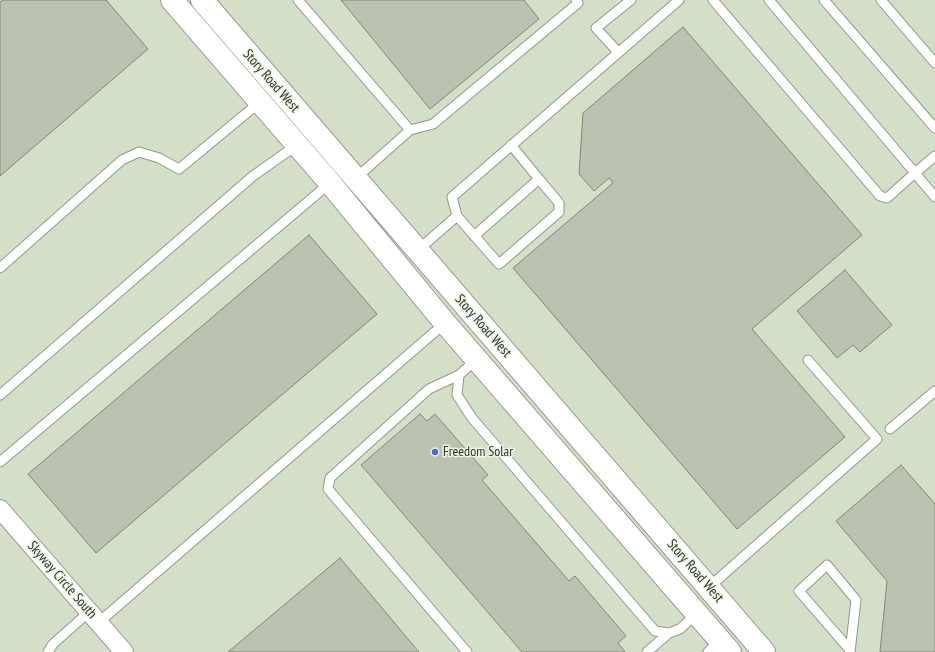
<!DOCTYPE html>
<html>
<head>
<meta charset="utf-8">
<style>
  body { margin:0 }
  canvas { display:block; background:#e0e7d7 }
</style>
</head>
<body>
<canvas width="935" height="652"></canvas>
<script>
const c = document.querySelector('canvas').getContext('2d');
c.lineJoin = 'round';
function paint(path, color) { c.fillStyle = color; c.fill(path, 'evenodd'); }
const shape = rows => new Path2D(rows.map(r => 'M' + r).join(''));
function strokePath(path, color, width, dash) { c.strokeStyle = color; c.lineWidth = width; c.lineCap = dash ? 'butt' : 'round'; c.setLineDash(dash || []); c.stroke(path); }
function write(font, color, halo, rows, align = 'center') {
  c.font = font + ' "PT Sans Narrow",sans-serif'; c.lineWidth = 3; c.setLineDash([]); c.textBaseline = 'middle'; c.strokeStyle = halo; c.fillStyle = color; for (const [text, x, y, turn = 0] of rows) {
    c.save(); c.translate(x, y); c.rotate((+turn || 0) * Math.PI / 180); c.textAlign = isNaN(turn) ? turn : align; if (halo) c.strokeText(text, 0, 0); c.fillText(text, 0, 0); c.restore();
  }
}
const built = shape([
  [0,0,935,0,935,652,0,652]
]);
const building = shape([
  [3,0,106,0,148,49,0,176,0,2,3,0],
  [341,0,524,0,539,19,430,109,341,0],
  [683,27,862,235,752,329,845,437,737,529,513,268,613,183,609,178,594,191,579,174,583,113,683,27],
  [309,235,377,314,96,553,28,474,309,235],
  [845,270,892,325,860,352,853,345,837,358,797,311,845,270],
  [420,414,427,421,435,414,488,475,482,480,569,581,575,576,626,636,618,643,625,652,522,652,361,465,420,414],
  [901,465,935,504,935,652,880,652,887,581,836,521,901,465],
  [340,558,419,652,228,652,340,558]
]);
const lane = shape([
  [298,0,410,130],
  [713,0,880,196,887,198,915,173,769,0],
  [824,0,935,128],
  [881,0,935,63],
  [618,52,596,28,631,0],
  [935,156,915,173,935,197],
  [355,179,410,130,433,124,578,3,576,0],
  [457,216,499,264,559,212,559,203,539,179],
  [474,236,539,179,511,145],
  [418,250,457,216,452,197,679,0],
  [0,268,122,160,139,152,159,158,179,169,260,102],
  [477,359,459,375,457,395,472,418,655,631,669,633,680,629,697,613],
  [459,375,429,389,330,478,328,489,467,652],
  [0,395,253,176,297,145],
  [890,429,935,391],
  [0,462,330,183],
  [708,588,877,439,808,360],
  [98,623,445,323],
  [48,652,53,644,89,612],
  [647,652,669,633],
  [708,652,720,640],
  [850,652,856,600,827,565,799,591,850,650]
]);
const street = shape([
  [0,509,124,652]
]);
const secondary = shape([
  [172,0,330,183,445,323,730,652],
  [202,0,764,652]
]);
const markers = [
  [435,452,4,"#5468de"]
];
const streetNames = [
  ["Story Road West",271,81,49],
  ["Story Road West",483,326,49],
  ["Story Road West",695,571,49],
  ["Skyway Circle South",62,580,49]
];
const poiNames = [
  ["Freedom Solar",443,452]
];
paint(built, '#d4dfc8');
paint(building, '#bac2b2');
strokePath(building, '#818879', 1);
strokePath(lane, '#92998a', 11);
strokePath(street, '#92998a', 20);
strokePath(secondary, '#92998a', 24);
strokePath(lane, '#fff', 9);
strokePath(street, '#fff', 18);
strokePath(secondary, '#fff', 22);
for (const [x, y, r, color] of markers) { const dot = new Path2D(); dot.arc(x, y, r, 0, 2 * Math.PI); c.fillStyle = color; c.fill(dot); strokePath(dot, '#edf5e4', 1.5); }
write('14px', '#31342d', '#edf5e4', streetNames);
write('14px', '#31342d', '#edf5e4', poiNames, 'left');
</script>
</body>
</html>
